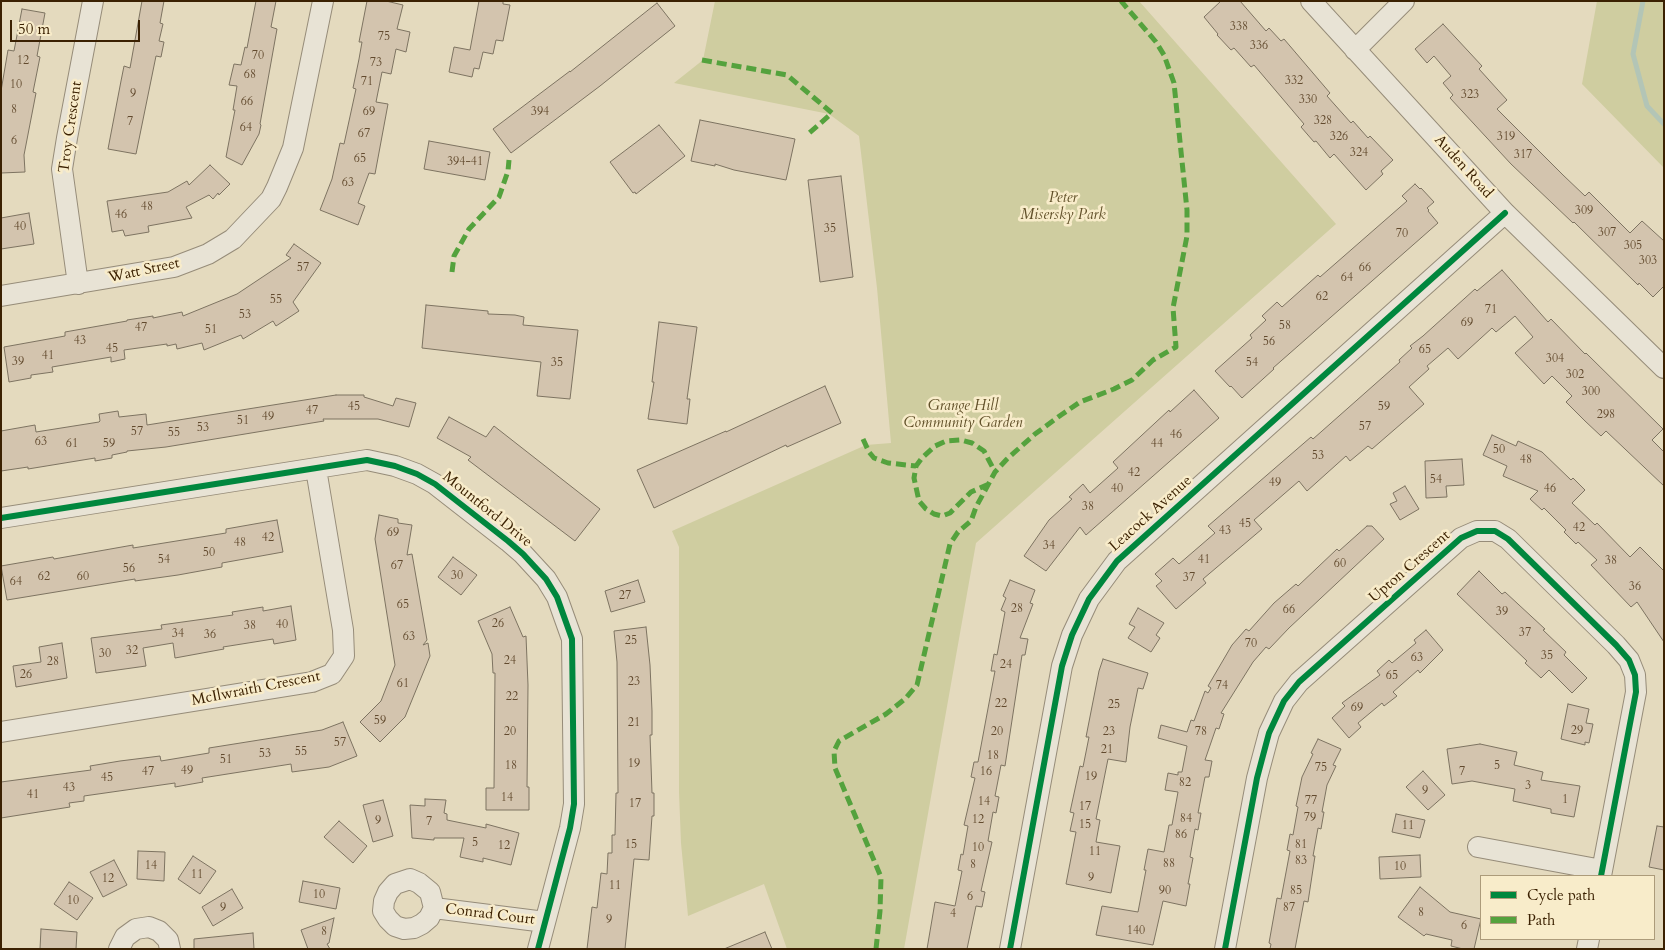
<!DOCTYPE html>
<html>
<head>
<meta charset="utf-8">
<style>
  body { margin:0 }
  #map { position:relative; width:1665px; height:950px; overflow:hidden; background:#e4dabe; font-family:Cardo,serif }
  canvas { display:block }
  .frame { position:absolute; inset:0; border:2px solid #3b2102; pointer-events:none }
  .legend { position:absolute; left:1480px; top:875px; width:175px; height:65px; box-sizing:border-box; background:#f8ecca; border:1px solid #ac9b7a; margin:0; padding:6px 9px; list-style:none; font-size:15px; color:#3b2102 }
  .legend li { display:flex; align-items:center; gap:10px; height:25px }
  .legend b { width:25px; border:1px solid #ac9b7a }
  .scale { position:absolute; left:10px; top:20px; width:130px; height:22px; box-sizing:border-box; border:2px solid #3b2102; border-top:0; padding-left:6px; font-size:15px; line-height:18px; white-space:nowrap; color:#3b2102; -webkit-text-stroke:4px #f8ecca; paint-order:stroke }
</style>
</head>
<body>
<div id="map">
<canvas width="1665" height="950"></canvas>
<div class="frame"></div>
<ul class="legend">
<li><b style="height:6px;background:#00873e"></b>Cycle path</li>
<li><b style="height:6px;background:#54a23d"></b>Path</li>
</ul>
<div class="scale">50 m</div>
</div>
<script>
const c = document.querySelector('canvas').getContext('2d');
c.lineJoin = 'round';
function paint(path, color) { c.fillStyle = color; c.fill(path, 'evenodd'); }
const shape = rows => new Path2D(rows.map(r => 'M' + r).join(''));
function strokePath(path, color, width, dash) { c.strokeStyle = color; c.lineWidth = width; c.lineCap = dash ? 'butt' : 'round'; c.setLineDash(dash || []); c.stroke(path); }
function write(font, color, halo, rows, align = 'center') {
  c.font = font + ' Cardo,serif'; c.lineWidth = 5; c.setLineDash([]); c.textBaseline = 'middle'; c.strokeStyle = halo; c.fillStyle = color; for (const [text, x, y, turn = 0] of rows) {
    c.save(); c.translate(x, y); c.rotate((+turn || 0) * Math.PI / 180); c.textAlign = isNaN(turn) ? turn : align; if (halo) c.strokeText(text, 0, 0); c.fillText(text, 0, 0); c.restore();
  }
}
const green = shape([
  [715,1,1139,1,1336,224,976,543,904,949,787,949,764,884,688,916,681,843,679,792,679,547,672,531,866,445,891,443,877,288,859,136,829,114,674,83,703,60],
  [1597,1,1664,1,1664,168,1582,84]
]);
const stream = shape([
  [1643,1,1633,54,1647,106,1664,124]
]);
const building = shape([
  [142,1,164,1,160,23,163,24,159,41,164,42,161,57,156,56,136,154,108,149,121,81,124,66,130,68,142,1],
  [256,1,276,1,271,27,277,29,260,124,261,125,259,134,242,165,226,157,235,110,233,110,237,86,229,85,234,64,241,65,245,47,247,48,256,1],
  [367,1,386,1,403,5,397,29,410,32,406,52,396,49,391,74,382,72,376,102,388,104,375,174,369,173,358,203,365,206,358,225,320,210,332,179,340,143,344,144,356,89,353,88,359,59,362,42,359,42,367,1],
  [479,1,503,1,503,4,510,5,503,41,496,40,493,54,483,52,479,69,474,68,472,77,449,72,454,47,470,50,479,1],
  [1221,1,1240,1,1266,31,1269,28,1281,41,1284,39,1330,93,1327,96,1351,123,1353,121,1368,138,1370,136,1393,160,1381,171,1383,174,1366,190,1334,154,1330,158,1316,141,1314,142,1301,127,1304,124,1254,65,1251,67,1234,48,1231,50,1217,35,1218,34,1204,17,1221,1],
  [657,3,675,26,600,86,511,153,493,129,570,71,570,72,657,3],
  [22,9,45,13,37,56,40,57,33,92,36,93,24,155,25,172,1,173,1,91,8,50,14,51,22,9],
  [1443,24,1482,66,1479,69,1507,100,1497,109,1563,175,1585,196,1589,192,1630,233,1642,221,1664,241,1664,286,1653,297,1639,283,1638,285,1574,222,1573,223,1511,164,1450,98,1453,95,1443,83,1451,76,1434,56,1427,63,1415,49,1443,24],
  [700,120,795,139,786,180,734,170,715,164,715,166,691,161,700,120],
  [659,125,685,156,636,194,635,192,633,193,610,162,659,125],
  [429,141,490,152,485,180,424,169,429,141],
  [210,165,230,184,219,195,218,193,213,199,209,195,186,207,192,218,148,226,149,232,125,236,123,230,112,232,107,201,168,192,187,181,189,185,210,165],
  [841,176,853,277,820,282,808,180,841,176],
  [1415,184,1420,189,1421,188,1434,202,1427,208,1429,210,1428,211,1438,223,1273,368,1274,369,1242,398,1231,386,1230,387,1215,371,1252,338,1250,335,1266,320,1262,316,1277,302,1282,307,1318,275,1320,277,1407,201,1402,196,1415,184],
  [29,213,34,244,1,249,1,218,29,213],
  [294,244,321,263,293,302,299,311,276,326,273,321,243,339,241,335,204,350,202,343,177,349,176,344,167,346,167,344,124,350,125,359,111,362,111,357,52,367,53,372,31,375,31,378,9,382,4,347,65,336,65,332,127,321,127,320,153,316,153,318,182,312,183,316,237,294,291,258,286,255,294,244],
  [1502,270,1548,322,1551,319,1585,354,1586,353,1663,429,1652,440,1664,452,1664,486,1606,431,1601,436,1585,421,1566,402,1572,396,1552,376,1544,384,1515,353,1533,337,1515,316,1496,332,1492,328,1458,359,1448,348,1427,366,1429,369,1409,387,1424,404,1372,449,1368,446,1350,461,1346,456,1307,491,1299,481,1254,520,1262,529,1203,579,1206,583,1176,609,1156,586,1162,581,1155,574,1173,558,1179,564,1215,533,1208,526,1311,437,1313,439,1400,362,1399,360,1412,348,1410,346,1423,336,1475,289,1477,291,1502,270],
  [426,305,488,311,488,314,515,315,524,317,523,325,578,330,570,399,537,396,541,362,422,348,426,305],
  [659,322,697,327,687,399,690,399,687,424,648,419,654,382,652,382,659,322],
  [825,386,841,423,787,447,786,445,654,508,637,470,726,431,726,432,825,386],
  [1194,390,1219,418,1086,535,1080,527,1046,571,1024,556,1049,520,1072,499,1069,497,1083,484,1090,493,1118,468,1113,462,1169,410,1170,412,1194,390],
  [336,395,364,395,364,397,393,406,396,398,416,403,409,427,378,419,323,419,324,421,166,447,127,451,127,452,112,455,112,458,95,461,95,458,28,469,28,467,1,471,1,431,35,425,36,432,99,422,100,421,99,414,118,411,119,417,146,414,147,425,336,395],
  [449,417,486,437,494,426,600,509,575,541,468,460,471,457,437,438,449,417],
  [1492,435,1516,446,1518,441,1542,452,1571,480,1573,478,1585,490,1572,503,1595,525,1597,523,1630,557,1640,547,1664,571,1664,642,1637,602,1631,607,1591,565,1597,560,1578,542,1576,544,1564,532,1566,530,1544,508,1542,510,1530,499,1538,491,1503,476,1507,466,1483,455,1492,435],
  [1462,459,1464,485,1446,486,1447,497,1426,498,1425,461,1462,459],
  [1405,486,1419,509,1400,520,1390,504,1397,501,1393,493,1405,486],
  [379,515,398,519,398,523,412,525,407,555,412,554,427,640,423,645,428,643,430,656,405,717,380,742,360,722,381,701,395,665,375,539,379,515],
  [277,520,283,552,222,563,222,567,178,575,135,581,135,579,7,600,1,566,53,557,54,559,133,545,133,548,226,533,226,529,277,520],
  [1367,526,1372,526,1384,539,1289,628,1269,649,1266,647,1253,662,1221,713,1224,714,1219,729,1216,728,1205,760,1212,761,1209,777,1205,777,1198,813,1201,813,1198,830,1195,829,1190,857,1193,858,1188,884,1190,884,1186,906,1163,901,1153,945,1096,935,1102,906,1138,912,1146,870,1144,870,1148,849,1164,852,1169,825,1172,825,1178,792,1165,790,1168,773,1178,775,1178,772,1182,772,1187,746,1158,738,1161,725,1187,732,1191,720,1194,721,1205,691,1208,693,1211,688,1208,686,1232,645,1246,629,1249,631,1274,603,1296,584,1298,586,1337,549,1339,551,1367,526],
  [453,557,477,575,461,595,438,577,453,557],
  [1479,571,1502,594,1505,592,1545,629,1543,630,1566,652,1564,655,1587,678,1572,693,1549,670,1541,678,1525,663,1527,661,1457,594,1479,571],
  [638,580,645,602,611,612,605,591,638,580],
  [1010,580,1035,590,1030,603,1033,604,1020,638,1028,639,1025,655,1022,655,1005,766,1001,765,995,796,999,797,996,813,993,812,988,841,992,842,981,891,985,892,982,907,976,906,967,949,927,949,935,902,955,906,962,871,958,870,961,854,963,855,968,826,964,825,975,778,971,777,974,762,978,762,995,671,991,671,994,654,997,655,1005,612,1001,610,1006,598,1003,596,1010,580],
  [291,606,296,640,274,644,273,639,223,647,224,649,175,658,173,643,143,648,146,666,96,673,91,638,162,629,161,625,233,615,232,612,263,607,263,611,291,606],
  [510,607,523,637,526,636,528,685,527,787,529,787,529,810,486,810,486,788,494,788,495,673,493,673,492,654,478,621,510,607],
  [1138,608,1164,623,1156,635,1160,638,1151,652,1128,638,1135,627,1129,624,1138,608],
  [646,627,650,665,652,711,652,735,650,735,652,793,654,793,654,816,652,816,649,860,634,859,625,949,587,949,592,907,597,908,601,873,607,874,608,853,612,853,612,835,615,835,616,793,618,793,617,662,614,631,646,627],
  [1426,630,1443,650,1420,673,1418,670,1393,692,1397,696,1384,706,1382,703,1358,723,1361,727,1349,738,1332,718,1345,706,1342,703,1380,675,1377,671,1389,660,1392,663,1416,643,1414,640,1426,630],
  [62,643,67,678,16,687,13,666,41,662,39,647,62,643],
  [1103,659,1148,673,1143,689,1138,688,1130,727,1126,762,1108,759,1096,819,1100,820,1096,842,1120,846,1111,893,1066,884,1076,832,1070,831,1074,813,1070,812,1080,766,1083,767,1089,737,1086,737,1099,671,1103,659],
  [1568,704,1589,709,1586,723,1593,724,1589,743,1585,742,1585,745,1561,739,1568,704],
  [343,722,357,756,329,767,292,772,291,764,202,778,203,782,175,787,175,783,84,796,84,801,69,803,70,807,1,818,1,782,91,770,90,766,120,761,160,756,161,761,209,753,209,748,322,730,343,722],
  [1318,739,1341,749,1333,765,1336,766,1327,785,1322,812,1324,812,1321,829,1318,828,1313,856,1315,856,1308,902,1304,901,1295,949,1270,949,1271,944,1269,943,1277,898,1281,899,1290,851,1287,850,1290,834,1293,835,1298,807,1296,806,1302,777,1313,754,1311,753,1318,739],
  [1480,744,1517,752,1514,765,1543,772,1541,780,1580,786,1574,817,1551,813,1551,809,1513,801,1515,789,1472,781,1452,784,1447,749,1480,744],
  [1423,771,1445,795,1428,810,1406,787,1423,771],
  [425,799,446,800,444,813,447,814,447,820,486,828,486,824,519,833,511,865,483,858,483,862,460,857,464,838,434,838,434,840,412,838,410,805,425,806,425,799],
  [383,800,393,836,373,842,363,805,383,800],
  [1396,814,1425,820,1420,838,1392,832,1396,814],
  [339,821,367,846,353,863,324,837,339,821],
  [1657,826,1664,827,1664,870,1649,867,1657,826],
  [138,851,165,852,164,881,137,879,138,851],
  [1420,855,1421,877,1380,879,1379,857,1420,855],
  [193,856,216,871,200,894,178,879,193,856],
  [114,860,127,885,103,897,90,872,114,860],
  [303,881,340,888,336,909,299,902,303,881],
  [69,882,93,898,77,920,54,904,69,882],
  [1420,887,1450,912,1481,919,1474,949,1463,949,1451,946,1452,940,1426,934,1424,936,1398,917,1420,887],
  [232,889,243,908,213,926,202,907,232,889],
  [334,918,329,943,327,944,330,949,308,949,301,930,334,918],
  [41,929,77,932,76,949,40,949,41,929],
  [765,932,772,949,724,949,765,932],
  [253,933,254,949,194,949,194,939,253,933]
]);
const street = shape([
  [1311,1,1505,213,1664,368],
  [1355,50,1404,1],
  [78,284,62,169,67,138,93,1],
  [1,296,174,267,208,254,233,239,271,199,277,187,293,148,323,1],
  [1,518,367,460,395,466,417,474,435,484,508,541,523,554,546,579,557,597,572,639,574,804,570,828,538,949],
  [1,732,312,682,332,674,344,656,343,630,316,469],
  [1478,847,1602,870],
  [434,908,429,918,422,924,414,928,404,929,395,926,388,919,383,911,384,901,388,892,395,884,410,879,419,883,430,892,434,908,545,922],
  [119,949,125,937,136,929,149,927,159,931,168,940,170,949],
  [1010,949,1062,666,1072,635,1089,599,1117,561,1505,213],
  [1225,949,1257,778,1269,733,1284,701,1299,682,1461,538,1477,531,1495,531,1508,539,1616,645,1629,660,1635,675,1636,692,1601,876],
  [1587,949,1589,939]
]);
const quiet = shape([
  [702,60,787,75,832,113,807,135],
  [452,272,454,256,469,229,499,197,508,171,509,160],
  [863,439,869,452,874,458,888,463,916,466],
  [989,484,971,492,950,513,942,516,934,514,926,509,919,501,914,478,916,466,922,458,935,446,946,441,961,440,972,443,984,451,995,472],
  [876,949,880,911,881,877,835,768,834,751,839,741,886,714,905,699,917,685,950,544,958,532,971,521,976,507,995,472,1007,459,1035,434,1061,415,1080,402,1114,389,1132,380,1153,360,1176,347,1173,308,1187,236,1187,210,1174,83,1164,55,1156,42,1121,1]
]);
const cycleway = shape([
  [1,518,367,460,395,466,417,474,435,484,508,541,523,554,546,579,557,597,572,639,574,804,570,828,538,949],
  [1010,949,1062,666,1072,635,1089,599,1117,561,1505,213],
  [1225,949,1257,778,1269,733,1284,701,1299,682,1461,538,1477,531,1495,531,1508,539,1616,645,1629,660,1635,675,1636,692,1601,876]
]);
const numberNames = [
  ["338",1239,27],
  ["75",384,37],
  ["336",1259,46],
  ["70",258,56],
  ["12",23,61],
  ["73",376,63],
  ["68",250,75],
  ["332",1294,81],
  ["71",367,82],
  ["10",16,85],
  ["9",133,94],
  ["323",1470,95],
  ["330",1308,100],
  ["66",247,102],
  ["8",14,110],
  ["69",369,112],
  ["394",540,112],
  ["328",1323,121],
  ["7",130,122],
  ["64",246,128],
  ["67",364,134],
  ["326",1339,137],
  ["319",1506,137],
  ["6",14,141],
  ["324",1359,153],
  ["317",1523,155],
  ["65",360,159],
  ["394-41",465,162],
  ["63",348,183],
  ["48",147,207],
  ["309",1584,211],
  ["46",121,215],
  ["40",20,227],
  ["35",830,229],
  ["307",1607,233],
  ["70",1402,234],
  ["305",1633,246],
  ["303",1648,261],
  ["57",303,268],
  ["66",1365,268],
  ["64",1347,278],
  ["62",1322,297],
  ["55",276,300],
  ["71",1491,310],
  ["53",245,315],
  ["69",1467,323],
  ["58",1285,326],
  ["47",141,328],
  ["51",211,330],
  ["43",80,341],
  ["56",1269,342],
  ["45",112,349],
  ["65",1425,350],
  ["41",48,356],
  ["304",1555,359],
  ["39",18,362],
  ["35",557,363],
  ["54",1252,363],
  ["302",1575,375],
  ["300",1591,392],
  ["45",354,407],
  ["59",1384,407],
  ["47",312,411],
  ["298",1606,415],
  ["49",268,417],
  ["51",243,421],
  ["57",1365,427],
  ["53",203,428],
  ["57",137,432],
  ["55",174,433],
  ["46",1176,435],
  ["63",41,442],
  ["61",72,444],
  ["59",109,444],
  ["44",1157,444],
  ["50",1499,450],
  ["53",1318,456],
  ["48",1526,460],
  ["42",1134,473],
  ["54",1436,480],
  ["49",1275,483],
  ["40",1117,489],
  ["46",1550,489],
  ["38",1088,507],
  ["45",1245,524],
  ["42",1579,528],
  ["43",1225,531],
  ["69",393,533],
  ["42",268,538],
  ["48",240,543],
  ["34",1049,546],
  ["50",209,553],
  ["54",164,560],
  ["41",1204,560],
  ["38",1611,561],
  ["60",1340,564],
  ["67",397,566],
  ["56",129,569],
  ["30",457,576],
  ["62",44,577],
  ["60",83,577],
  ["37",1189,578],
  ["64",16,582],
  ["36",1635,587],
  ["27",625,596],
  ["65",403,605],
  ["28",1017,609],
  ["66",1289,610],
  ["39",1502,612],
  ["26",498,624],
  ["40",282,625],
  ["38",250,626],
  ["37",1525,633],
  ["34",178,634],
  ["36",210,635],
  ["63",409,637],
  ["25",631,641],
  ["70",1251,644],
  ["32",132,651],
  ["30",105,654],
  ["35",1547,656],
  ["63",1417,658],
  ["24",510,661],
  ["28",53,662],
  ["24",1006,665],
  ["26",26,675],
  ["65",1392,676],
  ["23",634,682],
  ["61",403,684],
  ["74",1222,686],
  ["22",512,697],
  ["22",1001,704],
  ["25",1114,705],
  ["69",1357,708],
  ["59",380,721],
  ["21",634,723],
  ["29",1577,731],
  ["20",510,732],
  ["20",997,732],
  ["23",1109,732],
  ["78",1201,732],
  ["57",340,743],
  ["21",1107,750],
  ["55",301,752],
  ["53",265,754],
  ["18",993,756],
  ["51",226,760],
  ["19",634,764],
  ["18",511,766],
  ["5",1497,766],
  ["75",1321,768],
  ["49",187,771],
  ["47",148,772],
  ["16",986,772],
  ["7",1462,772],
  ["19",1091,777],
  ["45",107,778],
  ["82",1185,783],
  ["3",1528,786],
  ["43",69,788],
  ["9",1425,791],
  ["41",33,795],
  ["14",507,798],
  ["1",1565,800],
  ["77",1311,801],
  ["14",984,802],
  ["17",635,804],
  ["17",1085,807],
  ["79",1310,818],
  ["84",1186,819],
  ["12",978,820],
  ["9",378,821],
  ["7",429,822],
  ["15",1085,825],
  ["11",1408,826],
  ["86",1181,835],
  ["5",475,843],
  ["15",631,845],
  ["81",1301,845],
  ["12",504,846],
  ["10",978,848],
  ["11",1095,852],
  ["83",1301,861],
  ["88",1169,864],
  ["8",973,865],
  ["14",151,866],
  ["10",1400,867],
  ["11",197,875],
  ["9",1091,878],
  ["12",108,879],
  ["11",615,886],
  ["90",1165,891],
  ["85",1296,891],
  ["10",319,895],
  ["6",970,897],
  ["10",73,901],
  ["9",223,908],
  ["87",1289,908],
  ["8",1421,913],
  ["4",953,914],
  ["9",609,920],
  ["6",1464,926],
  ["140",1136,931],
  ["8",324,932]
];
const streetNames = [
  ["Troy Crescent",71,127,-82],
  ["Auden Road",1463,167,48],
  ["Watt Street",144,271,-12],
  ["Mountford Drive",487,510,39],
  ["Leacock Avenue",1151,514,-42],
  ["Upton Crescent",1410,567,-41],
  ["McIlwraith Crescent",256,689,-11],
  ["Conrad Court",490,915,7]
];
const parkNames = [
  ["Peter",1063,199],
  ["Misersky Park",1063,216],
  ["Grange Hill",963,407],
  ["Community Garden",963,424]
];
paint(green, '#cfcda0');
strokePath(stream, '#b3c5b6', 5);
paint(building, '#d3c4ae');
strokePath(building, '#7d7361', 1);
strokePath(street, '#968c79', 22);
strokePath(street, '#e8e3d5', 20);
strokePath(quiet, '#54a23d', 5, [10, 5]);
strokePath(cycleway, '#00873e', 6);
write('12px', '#624a2e', null, numberNames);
write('15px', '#3b2102', '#f8ecca', streetNames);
write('italic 15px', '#62512a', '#f8ecca', parkNames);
</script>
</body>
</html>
